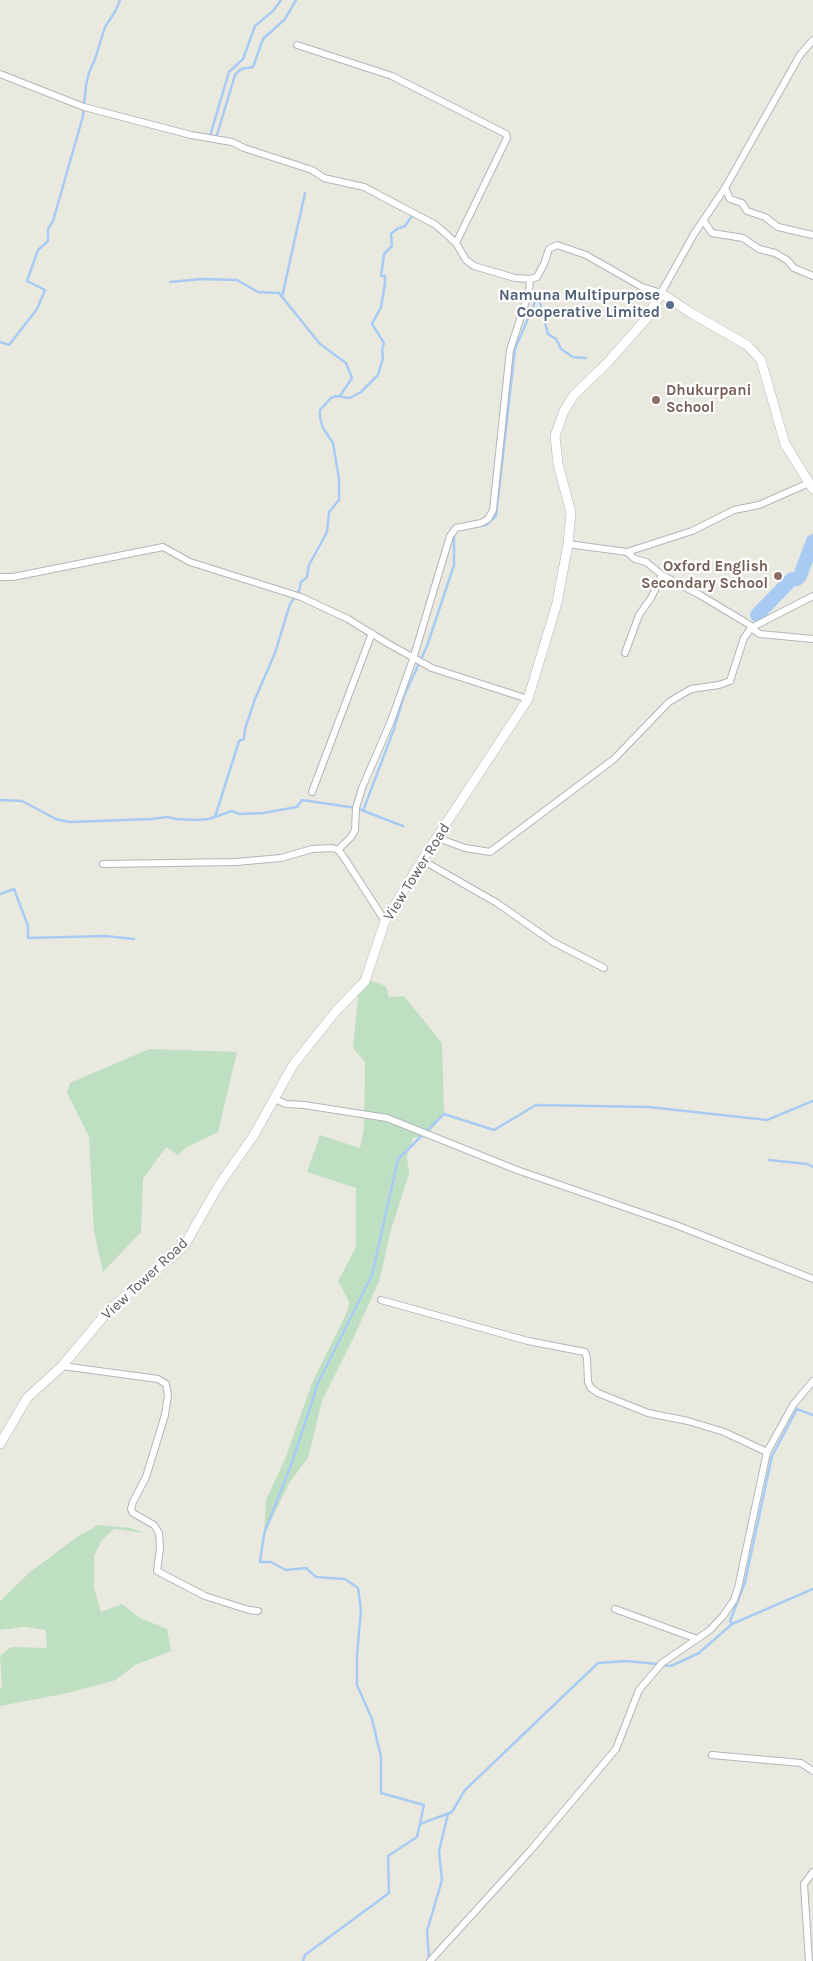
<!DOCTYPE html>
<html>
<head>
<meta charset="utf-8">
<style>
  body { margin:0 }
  canvas { display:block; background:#eae9e0 }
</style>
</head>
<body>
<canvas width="813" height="1961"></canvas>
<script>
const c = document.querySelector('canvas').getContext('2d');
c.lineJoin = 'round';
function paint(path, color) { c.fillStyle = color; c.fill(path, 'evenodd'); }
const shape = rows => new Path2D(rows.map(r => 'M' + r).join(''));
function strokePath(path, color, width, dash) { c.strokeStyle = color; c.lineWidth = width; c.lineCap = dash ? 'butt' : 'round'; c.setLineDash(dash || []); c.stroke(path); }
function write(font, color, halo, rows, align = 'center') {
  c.font = font + ' Karla,sans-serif'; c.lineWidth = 4.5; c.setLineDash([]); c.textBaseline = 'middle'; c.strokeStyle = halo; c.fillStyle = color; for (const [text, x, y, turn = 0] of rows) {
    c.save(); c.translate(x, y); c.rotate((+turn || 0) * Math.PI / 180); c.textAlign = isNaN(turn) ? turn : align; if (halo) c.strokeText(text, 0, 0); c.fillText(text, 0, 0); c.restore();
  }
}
const green = shape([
  [360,977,386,986,389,997,404,996,442,1043,444,1114,427,1135,413,1138,407,1157,409,1174,390,1233,380,1279,353,1339,322,1401,308,1458,290,1482,264,1534,266,1500,285,1459,312,1383,348,1310,349,1302,338,1281,356,1247,356,1188,307,1172,320,1135,360,1148,364,1128,365,1062,353,1048],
  [149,1049,237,1052,218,1132,187,1147,178,1155,166,1147,143,1179,141,1232,103,1272,94,1232,89,1137,67,1093,70,1083],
  [98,1525,131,1528,144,1533,114,1529,102,1540,94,1556,94,1588,101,1612,122,1604,140,1618,167,1629,171,1651,135,1665,116,1680,68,1693,0,1706,0,1689,2,1686,0,1656,11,1647,47,1648,46,1630,24,1627,0,1630,0,1601,30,1572,77,1537]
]);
const stream = shape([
  [210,136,229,72,243,59,255,26,273,11,281,0],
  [216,138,235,75,241,69,253,67,263,39,285,19,296,0],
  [170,282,202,279,237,280,258,292,279,293,320,344,346,363,352,378,340,396],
  [282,297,305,193],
  [0,342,9,345,37,309,45,290,27,281,38,250,48,241,48,229,53,221,83,116,86,85,89,73,95,59,105,27,116,10,120,0],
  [481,526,486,525,496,516,515,349,538,295,548,334,556,339,561,349,573,357,586,358],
  [0,800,22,801,56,819,69,822,151,819,167,817,176,819,197,820,209,819,232,811,239,814,263,813,297,807,302,800,356,808,403,826],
  [363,811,394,729,404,696,427,646,454,565,454,534],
  [215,817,239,741,244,739,245,729,255,699,275,653,290,604,299,591,301,582,307,577,309,565,327,532,329,512,339,500,339,479,333,443,323,428,320,418,320,410,331,398,336,396,350,398,361,392,378,375,383,358,382,350,384,343,372,324,381,307,385,284,385,276,381,276,384,254,392,246,391,234,397,229,405,226,411,217],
  [0,894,14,889,28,926,28,938,105,936,134,939],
  [769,1160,807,1164,813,1167],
  [732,1624,730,1621,745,1582,772,1456,797,1409,813,1415],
  [663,1665,671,1666,699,1653,732,1624,813,1589],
  [420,1824,452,1812,465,1790,598,1663,626,1661,657,1664],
  [429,1960,427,1931,442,1880,439,1851,448,1814],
  [303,1961,305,1955,389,1893,388,1856,417,1837,424,1805,381,1793,381,1757,372,1719,357,1685,357,1655,361,1610,358,1588,345,1579,316,1577,306,1568,286,1570,271,1562,260,1562,264,1534,291,1465,318,1383,372,1275,398,1159,444,1114,494,1130,536,1105,649,1107,767,1120,813,1101]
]);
const river = shape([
  [757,615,792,579,797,579,800,576,813,541]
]);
const street = shape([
  [297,45,392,76,506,134,507,138,456,243],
  [0,74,84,107,191,135,232,142,244,148,312,170,324,178,364,187,436,225,456,243,466,260,474,266,515,278,530,279,537,277,544,264,549,249,557,245,586,255,642,287,661,293,694,234,725,188,800,55,813,40],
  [725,188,730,199,742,203,747,211,765,217,778,227,813,235],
  [703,220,712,233,743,238,759,249,775,253,787,260,794,268,813,276],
  [568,544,627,552,635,559,646,562,662,575],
  [627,552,692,531,734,510,759,505,809,483],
  [0,577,13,577,163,547,190,562,301,597,348,619,387,643,432,668,528,699],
  [625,653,639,615,651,598,662,575,700,595,750,625,751,628,813,596],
  [312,792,372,633],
  [438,838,465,848,490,852,614,759,669,702,691,689,719,685,730,681,744,638,751,628,760,634,813,639],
  [338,850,351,837,355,830,356,808,362,788,391,721,413,659,450,536,456,528,481,523,488,519,493,510,510,350,529,292,530,279],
  [422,860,497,903,553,942,604,968],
  [103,864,236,862,281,858,312,849,332,848,338,850,343,856,385,921],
  [275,1099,286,1104,304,1105,387,1118,517,1170,676,1225,813,1279],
  [381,1300,528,1341,585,1352,587,1358,588,1382,591,1388,598,1393,648,1413,688,1421,724,1432,767,1452],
  [62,1366,158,1379,166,1384,168,1395,165,1415,146,1477,133,1502,131,1509,133,1513,154,1525,159,1533,160,1548,157,1571,205,1596,249,1610,258,1611],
  [615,1609,697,1639],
  [712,1755,801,1763,813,1771],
  [430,1961,530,1851,616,1749,639,1690,662,1663,710,1630,723,1616,734,1600,738,1588,767,1452,793,1405,813,1381],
  [809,1961,804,1884,813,1872]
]);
const secondary = shape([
  [0,1444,27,1398,62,1366,109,1310,184,1246,219,1185,254,1135,293,1065,336,1011,365,981,385,921,422,860,528,699,557,603,568,544,571,513,558,464,555,436,564,411,574,395,607,363,647,318,661,293,691,313,747,345,761,360,785,444,813,489]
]);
const markers = [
  [670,305,5,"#5c6f8a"],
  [656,400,5,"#8d6e63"],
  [778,576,5,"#8d6e63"]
];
const serviceNames = [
  ["Namuna Multipurpose",660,296],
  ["Cooperative Limited",660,313]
];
const educationNames = [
  ["Dhukurpani",666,391],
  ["School",666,408],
  ["Oxford English",768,567,"right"],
  ["Secondary School",768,584,"right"]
];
const streetNames = [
  ["View Tower Road",417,872,-58],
  ["View Tower Road",145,1279,-43]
];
paint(green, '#bfdfc2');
strokePath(stream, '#a7cbf3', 2.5);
strokePath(river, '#a7cbf3', 14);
strokePath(street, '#b3b5b9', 8);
strokePath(secondary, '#b4b6bb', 10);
strokePath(street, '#fff', 6);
strokePath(secondary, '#fff', 9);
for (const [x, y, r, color] of markers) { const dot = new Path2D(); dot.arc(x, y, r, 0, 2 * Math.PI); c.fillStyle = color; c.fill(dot); strokePath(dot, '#fff', 2); }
write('bold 15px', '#4e5e75', '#fff', serviceNames, 'right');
write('bold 15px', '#785e54', '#fff', educationNames, 'left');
write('15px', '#595b5f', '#fff', streetNames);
</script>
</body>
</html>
